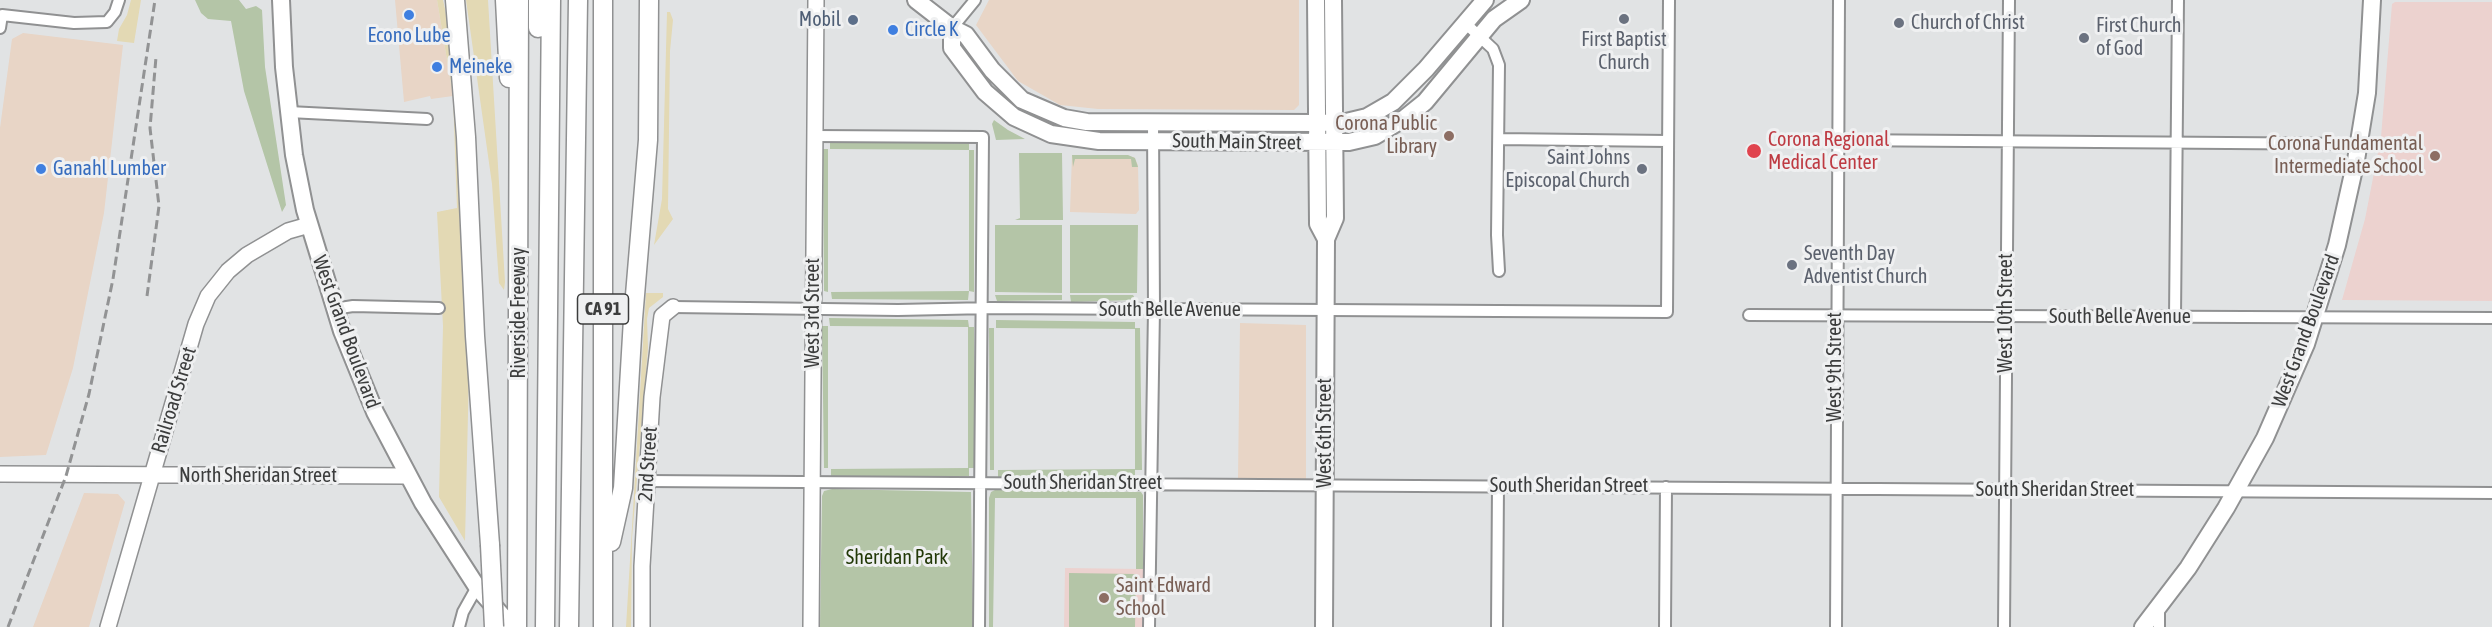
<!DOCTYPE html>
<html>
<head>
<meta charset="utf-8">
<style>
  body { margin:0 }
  canvas { display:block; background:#e1e3e4 }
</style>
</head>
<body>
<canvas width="2492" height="627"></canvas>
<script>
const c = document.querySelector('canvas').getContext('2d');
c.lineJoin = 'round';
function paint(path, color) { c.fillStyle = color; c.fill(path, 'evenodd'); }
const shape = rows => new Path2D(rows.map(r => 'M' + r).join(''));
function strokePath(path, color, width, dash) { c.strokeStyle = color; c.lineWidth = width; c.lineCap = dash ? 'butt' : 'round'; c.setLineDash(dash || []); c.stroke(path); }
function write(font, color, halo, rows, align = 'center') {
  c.font = font + ' "Asap Condensed",sans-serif'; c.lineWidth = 6; c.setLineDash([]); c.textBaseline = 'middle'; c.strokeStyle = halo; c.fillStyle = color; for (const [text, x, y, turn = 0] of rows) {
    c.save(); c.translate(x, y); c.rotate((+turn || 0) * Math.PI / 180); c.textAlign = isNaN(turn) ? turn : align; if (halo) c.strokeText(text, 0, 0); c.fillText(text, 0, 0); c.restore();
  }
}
const commercial = shape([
  [395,0,437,0,453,96,431,99,430,96,404,102],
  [989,0,1299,0,1299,105,1294,110,1098,109,1060,105,1018,81,976,25],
  [23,33,123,45,104,213,73,368,46,455,0,457,0,128,12,39],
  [1072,155,1134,157,1138,165,1139,210,1136,214,1070,212],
  [1240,323,1306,325,1306,479,1238,478],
  [84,493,118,494,125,502,89,627,33,627]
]);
const education = shape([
  [2395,2,2492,2,2492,301,2342,300,2365,219,2381,137,2392,4],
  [1065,568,1143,569,1143,627,1064,627]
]);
const green = shape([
  [195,0,239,0,246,9,256,6,262,10,265,67,286,205,282,212,244,91,231,21,208,19,201,13],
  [994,120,1008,130,1025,139,996,140,992,124],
  [830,142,969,143,969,150,974,150,974,292,969,291,968,300,832,299,831,292,969,291,969,150,830,149],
  [823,149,828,149,828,292,824,291],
  [1019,153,1062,153,1063,220,1015,220,1020,218],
  [1072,155,1128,155,1135,158,1138,167,1132,167,1131,159,1075,159,1073,167],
  [995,225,1062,225,1062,293,995,292],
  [1070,225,1138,225,1137,293,1070,293],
  [995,295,1062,295,1062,300,997,301],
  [1070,295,1133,295,1136,300,1071,302],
  [829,318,968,320,969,327,974,327,975,468,969,468,969,476,831,476,831,469,968,468,968,327,830,326],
  [996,320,1135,322,1135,328,1140,328,1142,470,1135,470,1135,478,998,477,998,470,1135,469,1135,329,996,328],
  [822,326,828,326,828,468,824,468],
  [989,328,994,328,994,470,990,470],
  [832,489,971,492,973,627,820,627,822,496,824,491],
  [995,490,1141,492,1143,495,1143,569,1136,569,1136,498,995,498,993,627,989,627,989,498,991,492],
  [1069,573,1136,574,1135,627,1069,627]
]);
const sand = shape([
  [131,0,141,0,134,43,117,41,119,29,127,15],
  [437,0,443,0,445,9,462,119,470,329,465,541,439,497,443,326,437,212,457,208,453,96],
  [466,0,488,0,505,282,504,290,499,283,492,184],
  [667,12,670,12,673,20,670,51,668,209,673,219,654,245,662,199],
  [646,293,663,293,663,297,649,308,647,319,648,348,632,538,631,627,626,627]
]);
const street = shape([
  [1464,22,1493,49,1499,65,1497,235,1499,271],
  [0,28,2,15,74,23,107,22,115,12,119,0],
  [952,28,975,0],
  [289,112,427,119],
  [814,136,983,137,979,627],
  [1499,139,1668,141],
  [1837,140,2359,144],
  [673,307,898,310,990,308,1667,312,1669,0],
  [334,309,353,306,439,308],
  [1749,315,2492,318],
  [2175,317,2178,0],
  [646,481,2492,493],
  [2159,608,2159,627],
  [459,627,463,612,477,587],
  [1149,627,1154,309,1153,122],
  [1497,627,1498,486],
  [1665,627,1666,487],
  [1836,627,1839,0],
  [2004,627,2009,0]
]);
const secondary = shape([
  [0,474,407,476],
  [108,627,196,324,208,296,228,271,247,255,288,231,309,225],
  [642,627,642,566,652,397,662,316,673,307],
  [811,627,816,0]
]);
const primary = shape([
  [281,0,284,67,294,155,305,210,342,331,375,412,423,503,477,587,512,627],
  [916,0,952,28,966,35,992,70,1022,100,1064,118,1087,122,1316,123,1346,122,1367,117,1393,102,1426,69,1485,0],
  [1316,0,1318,224,1326,239],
  [952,28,952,48,985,92,1014,117,1051,134,1099,141,1349,142,1375,136,1405,118,1425,102,1494,19,1521,0],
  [1324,627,1326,239,1335,218,1333,0],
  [2143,627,2188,568,2226,508,2265,438,2306,344,2337,245,2356,160,2367,93,2372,0]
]);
const highway = shape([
  [455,0,466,137,475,336,490,545],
  [505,0,509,78],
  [538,0,538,28],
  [603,0,603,627],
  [611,542,623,488,633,319,648,140,649,0],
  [517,627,519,0],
  [545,627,551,0],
  [569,627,578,0]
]);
const rail = shape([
  [147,296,159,206,150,128,156,57],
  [8,627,66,476,89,394,113,279,155,0]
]);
const highwayBridge = shape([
  [490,545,494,627]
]);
const markers = [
  [409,15,6,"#3f7fe0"],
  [1624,19,6,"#6b7280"],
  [853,20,6,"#5c6f8a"],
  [1899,23,6,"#6b7280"],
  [893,30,6,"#3f7fe0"],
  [2084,38,6,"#6b7280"],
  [437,67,6,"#3f7fe0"],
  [1449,136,6,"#8d6e63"],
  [1754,151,8,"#e0444e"],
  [2435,156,6,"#8d6e63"],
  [41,169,6,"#3f7fe0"],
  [1642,169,6,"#6b7280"],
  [1792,265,6,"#6b7280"],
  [1104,598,6,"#8d6e63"]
];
const shields = [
  [603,309,51]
];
const shieldNames = [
  ["CA 91",603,309]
];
const serviceNames = [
  ["Mobil",841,20]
];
const worshipNames = [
  ["Church of Christ",1911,23],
  ["First Church",2096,26],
  ["of God",2096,49],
  ["First Baptist",1624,40,"center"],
  ["Church",1624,63,"center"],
  ["Saint Johns",1630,158,"right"],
  ["Episcopal Church",1630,181,"right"],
  ["Seventh Day",1804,254],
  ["Adventist Church",1804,277]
];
const shopNames = [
  ["Circle K",905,30],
  ["Econo Lube",409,36,"center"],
  ["Meineke",449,67],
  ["Ganahl Lumber",53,169]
];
const educationNames = [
  ["Corona Public",1437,124],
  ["Library",1437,147],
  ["Corona Fundamental",2423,144],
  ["Intermediate School",2423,167],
  ["Saint Edward",1116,586,"left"],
  ["School",1116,609,"left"]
];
const healthNames = [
  ["Corona Regional",1768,140],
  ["Medical Center",1768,163]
];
const streetNames = [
  ["South Main Street",1237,142,1],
  ["South Belle Avenue",1170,310],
  ["Riverside Freeway",519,313,-90],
  ["West 3rd Street",813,313,-90],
  ["West 10th Street",2006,313,-90],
  ["South Belle Avenue",2120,317],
  ["West Grand Boulevard",2306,331,-70],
  ["West Grand Boulevard",346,332,70],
  ["West 9th Street",1835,367,-90],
  ["Railroad Street",174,400,-73],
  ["West 6th Street",1325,433,-90],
  ["2nd Street",648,464,-86],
  ["North Sheridan Street",258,476],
  ["South Sheridan Street",1083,483],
  ["South Sheridan Street",1569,486],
  ["South Sheridan Street",2055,490]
];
const parkNames = [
  ["Sheridan Park",897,558]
];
paint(commercial, '#e8d5c6');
paint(education, '#ecd2cf');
paint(green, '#b4c5a7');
paint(sand, '#e3d9b4');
strokePath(street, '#909192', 14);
strokePath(secondary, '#909192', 18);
strokePath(primary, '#909192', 20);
strokePath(highway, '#909192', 21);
strokePath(street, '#fff', 10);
strokePath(secondary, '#fff', 15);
strokePath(primary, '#fff', 16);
strokePath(highway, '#fff', 18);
strokePath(rail, '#929394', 3, [9, 4.5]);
strokePath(highwayBridge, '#909192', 21, []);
strokePath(highwayBridge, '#fff', 18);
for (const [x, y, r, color] of markers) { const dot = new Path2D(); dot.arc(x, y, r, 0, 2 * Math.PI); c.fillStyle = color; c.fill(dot); strokePath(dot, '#eff0f1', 2); }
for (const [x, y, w] of shields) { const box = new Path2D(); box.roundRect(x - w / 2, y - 15, w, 30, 4.5); c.fillStyle = '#eff0f1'; c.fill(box); strokePath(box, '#3c3d3d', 1.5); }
write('bold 18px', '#3c3d3d', null, shieldNames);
write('20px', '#4e5e75', '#eff0f1', serviceNames, 'right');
write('20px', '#5b616d', '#eff0f1', worshipNames, 'left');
write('20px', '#366cbe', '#eff0f1', shopNames, 'left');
write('20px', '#785e54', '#eff0f1', educationNames, 'right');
write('20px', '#be3a42', '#eff0f1', healthNames, 'left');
write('20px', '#3c3d3d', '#eff0f1', streetNames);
write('20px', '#233908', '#eff0f1', parkNames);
</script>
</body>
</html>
